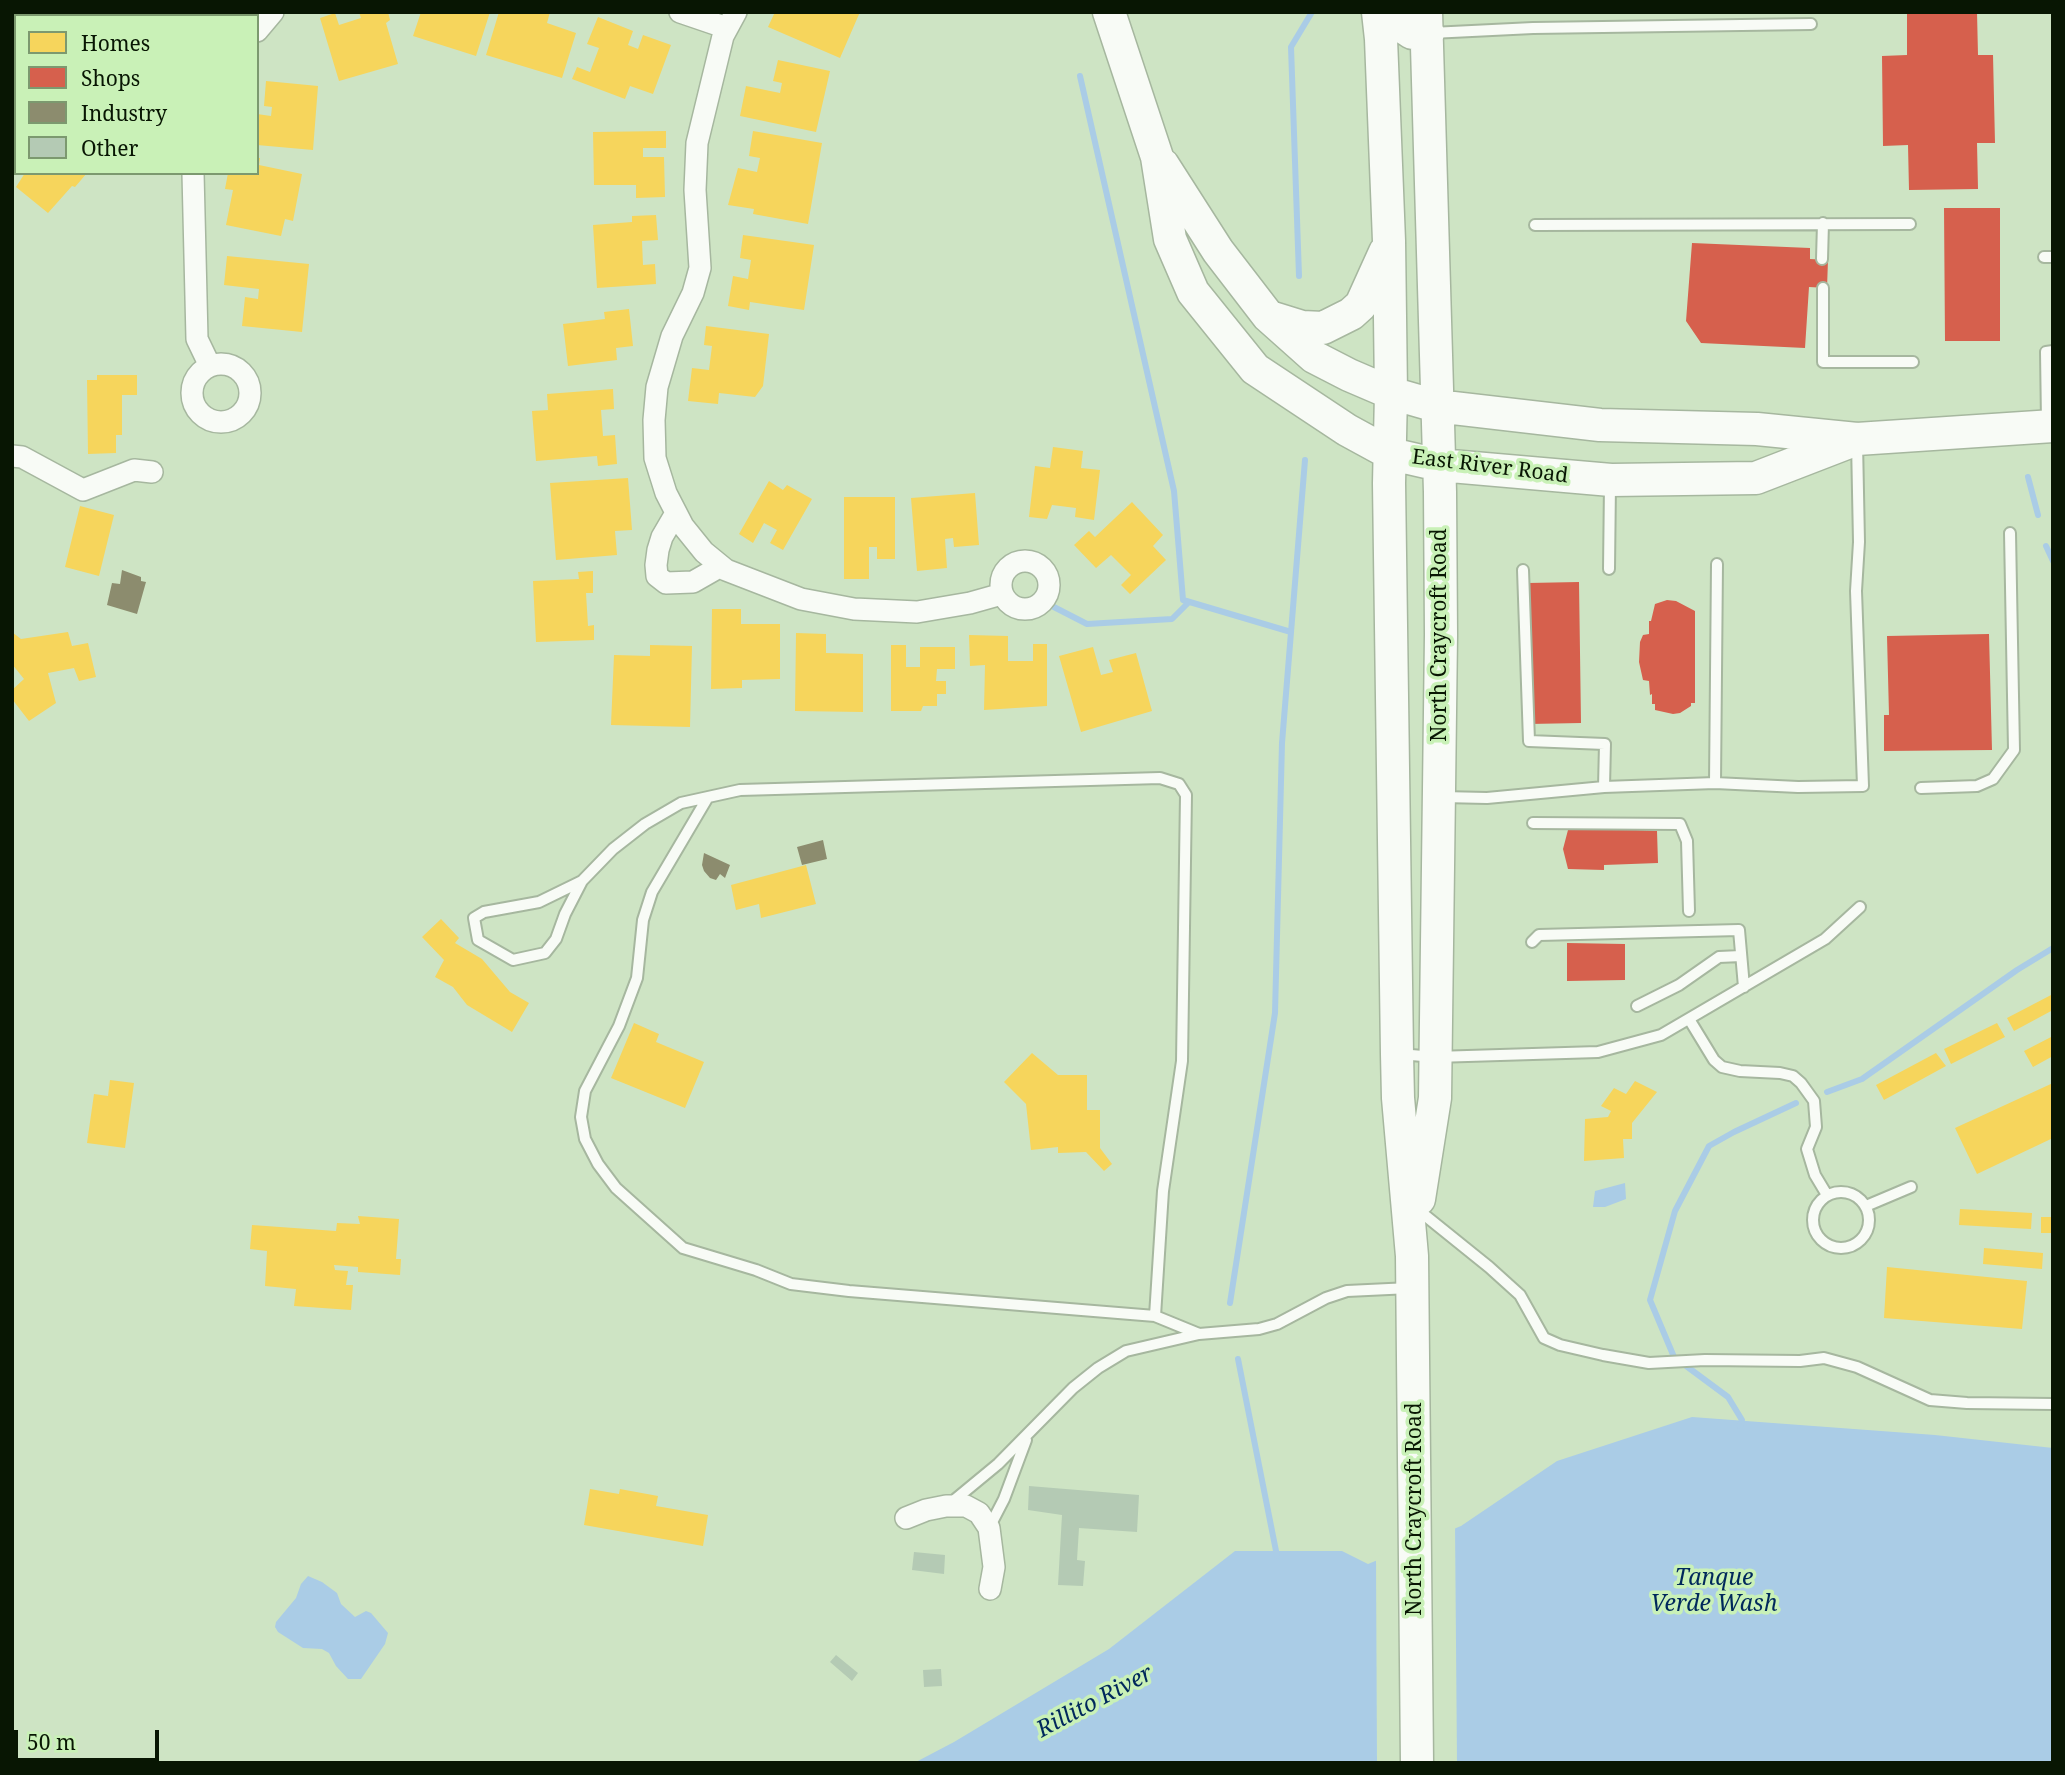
<!DOCTYPE html>
<html>
<head>
<meta charset="utf-8">
<style>
  body { margin:0 }
  #map { position:relative; width:2065px; height:1775px; overflow:hidden; background:#cee4c4; font-family:"Noto Serif",serif }
  canvas { display:block }
  .frame { position:absolute; inset:0; border:14px solid #081603; pointer-events:none }
  .legend { position:absolute; left:14px; top:14px; width:245px; height:161px; box-sizing:border-box; background:#c9f1b7; border:2px solid #7c996f; margin:0; padding:9px 12px; list-style:none; font-size:21px; color:#081603 }
  .legend li { display:flex; align-items:center; gap:14px; height:35px }
  .legend b { width:35px; border:2px solid #7c996f }
  .scale { position:absolute; left:14px; top:1730px; width:145px; height:32px; box-sizing:border-box; border:4px solid #081603; border-top:0; padding-left:9px; font-size:21px; line-height:24px; white-space:nowrap; color:#081603; -webkit-text-stroke:5px #c9f1b7; paint-order:stroke }
</style>
</head>
<body>
<div id="map">
<canvas width="2065" height="1775"></canvas>
<div class="frame"></div>
<ul class="legend">
<li><b style="height:19px;background:#f6d55c"></b>Homes</li>
<li><b style="height:19px;background:#d6604d"></b>Shops</li>
<li><b style="height:19px;background:#8c8c6e"></b>Industry</li>
<li><b style="height:19px;background:#b4cab4"></b>Other</li>
</ul>
<div class="scale">50 m</div>
</div>
<script>
const c = document.querySelector('canvas').getContext('2d');
c.lineJoin = 'round';
function paint(path, color) { c.fillStyle = color; c.fill(path, 'evenodd'); }
const shape = rows => new Path2D(rows.map(r => 'M' + r).join(''));
function strokePath(path, color, width, dash) { c.strokeStyle = color; c.lineWidth = width; c.lineCap = dash ? 'butt' : 'round'; c.setLineDash(dash || []); c.stroke(path); }
function write(font, color, halo, rows, align = 'center') {
  c.font = font + ' "Noto Serif",serif'; c.lineWidth = 7; c.setLineDash([]); c.textBaseline = 'middle'; c.strokeStyle = halo; c.fillStyle = color; for (const [text, x, y, turn = 0] of rows) {
    c.save(); c.translate(x, y); c.rotate((+turn || 0) * Math.PI / 180); c.textAlign = isNaN(turn) ? turn : align; if (halo) c.strokeText(text, 0, 0); c.fillText(text, 0, 0); c.restore();
  }
}
const water = shape([
  [1625,1183,1626,1199,1605,1207,1593,1207,1595,1191],
  [1692,1417,1935,1435,2053,1448,2053,1763,914,1763,954,1742,1109,1649,1235,1551,1342,1551,1368,1564,1461,1526,1557,1461],
  [308,1576,322,1582,337,1593,341,1604,355,1617,366,1611,371,1613,388,1633,385,1644,361,1679,348,1679,336,1666,329,1653,322,1649,303,1648,278,1632,275,1627,276,1622,296,1598,301,1584]
]);
const pier = shape([
  [1455,1524,1457,1763,1377,1763,1376,1557]
]);
const homes = shape([
  [12,12,19,12,22,16,16,16,16,68,12,70],
  [359,12,388,12,390,20,386,23,398,64,339,81,320,18,335,13,339,25,361,18],
  [421,12,490,12,476,56,413,36],
  [499,12,550,12,547,23,576,33,562,78,486,55],
  [775,12,860,12,840,58,768,27],
  [598,17,633,31,628,45,638,49,643,35,671,45,653,94,630,86,625,99,572,79,577,67,590,72,599,48,587,44],
  [778,60,830,71,816,132,740,116,746,86,780,93,782,83,773,81],
  [266,81,318,86,313,150,257,145,257,114,271,116,272,107,264,106],
  [666,131,666,148,643,148,643,157,664,157,665,197,636,198,636,185,594,185,593,132],
  [753,131,822,143,808,224,753,214,754,209,728,205,738,168,757,172,760,158,749,156],
  [257,158,260,158,259,165,302,174,293,221,285,219,281,236,226,225,233,190,225,189,228,173,257,173],
  [25,173,87,173,75,187,72,186,48,213,16,187],
  [656,215,658,240,642,241,643,265,655,264,656,284,597,288,593,225,632,222,632,216],
  [743,235,814,245,804,310,750,302,749,310,728,306,733,276,748,279,751,260,740,258],
  [227,256,309,264,302,332,242,326,245,297,258,299,259,289,224,285],
  [629,309,633,346,616,348,617,360,568,366,563,324,605,319,604,312],
  [706,326,769,334,763,386,755,397,719,393,718,404,688,401,692,368,709,370,712,346,704,345],
  [97,375,137,375,137,395,122,395,122,435,116,435,116,453,88,454,87,380,97,380],
  [613,389,614,409,601,410,603,436,615,435,617,464,598,466,597,456,536,461,532,411,548,410,547,394],
  [1053,447,1083,451,1081,468,1100,470,1094,520,1075,517,1076,508,1052,505,1047,519,1029,517,1035,466,1050,468],
  [628,478,632,530,615,531,617,555,556,560,550,483],
  [769,481,783,490,787,485,812,499,783,550,770,543,777,530,764,523,753,543,739,534],
  [975,493,979,545,954,547,953,538,945,539,947,568,917,571,911,498],
  [844,497,895,497,895,559,877,559,877,547,869,547,869,579,844,579],
  [1132,502,1163,535,1153,546,1166,560,1130,594,1121,585,1131,575,1111,555,1096,568,1074,545,1089,531,1095,537],
  [80,506,114,515,99,576,65,567],
  [593,571,593,593,586,593,588,626,594,625,594,640,536,642,533,581,579,579,578,572],
  [712,609,741,609,741,624,780,624,780,679,742,680,742,688,711,689],
  [12,632,21,639,68,632,72,646,88,643,96,677,79,681,74,668,48,673,56,703,29,721,12,699,12,690,24,679,12,664],
  [796,633,826,634,826,653,863,654,863,712,795,711],
  [969,635,1008,636,1008,661,1033,661,1033,644,1047,644,1047,706,984,710,985,665,970,666],
  [650,645,692,646,690,727,611,725,614,655,650,656],
  [891,645,906,645,906,667,920,667,920,647,955,647,955,669,937,669,936,681,946,681,946,694,937,694,937,706,923,706,921,711,891,711],
  [1093,647,1101,675,1113,672,1109,660,1136,653,1152,711,1081,732,1059,656],
  [806,865,816,904,761,918,759,904,736,910,731,885],
  [441,919,459,938,455,943,482,959,510,992,529,1003,512,1032,467,1005,453,987,435,977,444,960,422,937],
  [2053,994,2053,1010,2014,1031,2007,1018],
  [634,1023,659,1034,656,1042,704,1062,685,1108,611,1078],
  [1997,1023,2005,1037,1951,1064,1944,1049],
  [2053,1036,2053,1056,2033,1067,2024,1051],
  [1032,1053,1058,1075,1087,1075,1087,1110,1100,1110,1100,1148,1112,1164,1104,1171,1086,1152,1058,1153,1058,1147,1031,1150,1026,1104,1004,1082],
  [1936,1053,1946,1066,1884,1100,1876,1085],
  [110,1080,134,1083,125,1148,87,1143,94,1094,108,1096],
  [1635,1081,1657,1092,1632,1123,1632,1139,1623,1139,1624,1158,1584,1161,1585,1119,1608,1117,1611,1111,1601,1106,1614,1088,1626,1094],
  [2053,1083,2053,1138,1977,1174,1955,1128],
  [1960,1209,2032,1213,2031,1229,1959,1225],
  [358,1216,399,1219,396,1259,401,1259,400,1275,358,1272,358,1267,334,1265,335,1270,348,1271,346,1285,353,1285,351,1310,294,1306,296,1289,265,1286,267,1251,250,1249,252,1225,336,1231,337,1223,360,1224],
  [2041,1217,2053,1217,2053,1233,2041,1233],
  [1984,1248,2043,1253,2042,1269,1983,1264],
  [1887,1267,2027,1281,2022,1329,1884,1318],
  [590,1489,619,1494,620,1489,658,1496,656,1506,708,1515,703,1546,584,1525]
]);
const shops = shape([
  [1907,12,1977,12,1978,55,1993,55,1995,143,1977,143,1978,189,1909,190,1908,145,1883,146,1882,56,1907,55],
  [1944,208,2000,208,2000,341,1945,341],
  [1692,243,1810,248,1810,259,1828,260,1827,288,1809,287,1805,348,1701,343,1686,321],
  [1579,582,1581,723,1529,724,1528,583],
  [1667,600,1676,601,1695,611,1695,703,1691,703,1691,706,1680,713,1673,714,1655,710,1655,704,1652,704,1652,694,1650,695,1649,681,1643,680,1639,662,1640,642,1643,635,1649,634,1649,621,1651,621,1655,604],
  [1989,634,1992,750,1884,751,1884,715,1889,715,1887,636],
  [1596,828,1657,831,1658,863,1604,865,1604,870,1568,869,1563,849,1568,830,1596,830],
  [1567,943,1625,944,1625,980,1567,981]
]);
const industry = shape([
  [122,570,141,577,141,581,146,582,137,614,107,605,112,583,120,584],
  [823,840,827,859,802,865,797,847],
  [704,853,730,865,725,878,720,874,716,880,710,878,704,871,702,865]
]);
const stream = shape([
  [1080,76,1174,491,1183,600,1291,632],
  [1299,276,1291,47,1312,12],
  [2028,477,2038,515],
  [2046,546,2053,561],
  [1050,605,1087,624,1172,619,1189,602],
  [1827,1092,1862,1079,2017,970,2053,948],
  [1230,1303,1275,1013,1282,743,1305,460],
  [1238,1359,1277,1556],
  [1740,1426,1742,1420,1728,1397,1674,1357,1650,1300,1675,1211,1709,1146,1734,1132,1796,1103]
]);
const building = shape([
  [1029,1486,1139,1495,1137,1532,1079,1528,1077,1560,1085,1561,1083,1586,1058,1585,1062,1515,1028,1510],
  [914,1552,945,1555,944,1574,912,1570],
  [836,1655,858,1673,852,1681,830,1662],
  [941,1669,942,1686,924,1687,923,1670]
]);
const lane = shape([
  [1431,33,1533,28,1811,24],
  [1535,225,1910,224],
  [2044,257,2053,257],
  [1822,259,1823,223],
  [1823,288,1823,362,1913,362],
  [2047,422,2046,352,2053,351],
  [1609,569,1610,484],
  [1523,570,1529,741,1605,744,1604,787],
  [1715,783,1798,787,1863,786,1856,591,1859,542,1857,442],
  [1921,788,1977,786,1993,779,2014,750,2010,533],
  [708,797,652,892,643,920,637,978,619,1026,585,1091,581,1117,585,1139,598,1164,616,1188,683,1248,756,1270,791,1284,849,1291,1155,1316,1199,1334],
  [1442,797,1487,798,1604,787,1715,783,1717,564],
  [1533,823,1680,824,1687,841,1689,911],
  [582,881,539,902,484,912,474,918,478,940,513,960,545,953,556,939,565,914,582,881,613,849,645,824,681,803,740,790,1160,778,1179,784,1186,795,1182,1061,1163,1191,1155,1316],
  [1532,942,1539,935,1739,930,1744,987],
  [1637,1006,1679,985,1719,957,1741,956],
  [1689,1019,1714,1060,1722,1067,1740,1071,1780,1073,1793,1076,1801,1083,1814,1101,1816,1127,1807,1149,1815,1175,1827,1195],
  [1399,1054,1435,1057,1598,1052,1661,1035,1825,939,1860,907],
  '1813 1220a28 28 0 1 1 56 0a28 28 0 1 1-56 0Z',
  [1866,1206,1911,1187],
  [1417,1209,1489,1267,1520,1295,1544,1338,1560,1345,1603,1355,1649,1363,1705,1360,1800,1361,1824,1358,1857,1367,1930,1400,1967,1403,2053,1404],
  [952,1502,998,1464,1073,1388,1098,1368,1126,1351,1199,1334,1259,1329,1277,1324,1326,1298,1347,1291,1410,1288],
  [989,1528,1004,1499,1026,1440]
]);
const street = shape([
  [680,12,727,28],
  [736,12,723,36,697,143,695,190,700,268,693,293,672,336,657,387,654,420,655,458,666,493,683,526,704,552,726,570,801,599,854,609,917,612,970,603,1002,594],
  [257,31,273,12],
  [193,173,197,339,210,366],
  '192 393a29 29 0 1 1 58 0a29 29 0 1 1-58 0Z',
  [12,456,22,457,83,490,134,470,152,472],
  [676,513,662,537,658,550,656,565,657,576,666,583,693,582,721,566],
  '1001 585a24 24 0 1 1 48 0a24 24 0 1 1-48 0Z',
  [906,1518,926,1510,946,1506,966,1506,979,1513,989,1528,994,1567,990,1589]
]);
const secondary = shape([
  [1109,12,1157,157,1170,239,1193,292,1255,369,1347,430,1391,454,1439,465,1611,480,1756,478,1857,439],
  [1378,12,1381,39,1389,241,1391,393,1389,483,1397,1054,1398,1098,1412,1256,1417,1763],
  [1400,12,1406,29,1412,33,1428,33],
  [1163,165,1218,251,1268,316,1314,357,1349,375,1391,393,1436,406,1600,425,1757,429,1857,439,2053,426],
  [1273,318,1302,327,1323,328,1351,314,1361,305,1385,252],
  [1419,1199,1435,1098,1441,635,1440,492,1426,12]
]);
const streetNames = [
  ["East River Road",1490,467,7],
  ["North Craycroft Road",1440,635,-90],
  ["North Craycroft Road",1415,1509,-90]
];
const waterNames = [
  ["Tanque",1714,1578],
  ["Verde Wash",1714,1604],
  ["Rillito River",1095,1702,-28]
];
paint(water, '#aacce6');
paint(pier, '#cee4c4');
paint(homes, '#f6d55c');
paint(shops, '#d6604d');
paint(industry, '#8c8c6e');
strokePath(stream, '#aacce6', 6);
paint(building, '#b4cab4');
strokePath(lane, '#a6b79f', 14);
strokePath(street, '#a6b79f', 24);
strokePath(secondary, '#a6b79f', 35);
strokePath(lane, '#f8fbf6', 10);
strokePath(street, '#f8fbf6', 21);
strokePath(secondary, '#f8fbf6', 32);
write('21px', '#081603', '#c9f1b7', streetNames);
write('italic 23px', '#00285b', '#c9f1b7', waterNames);
</script>
</body>
</html>
